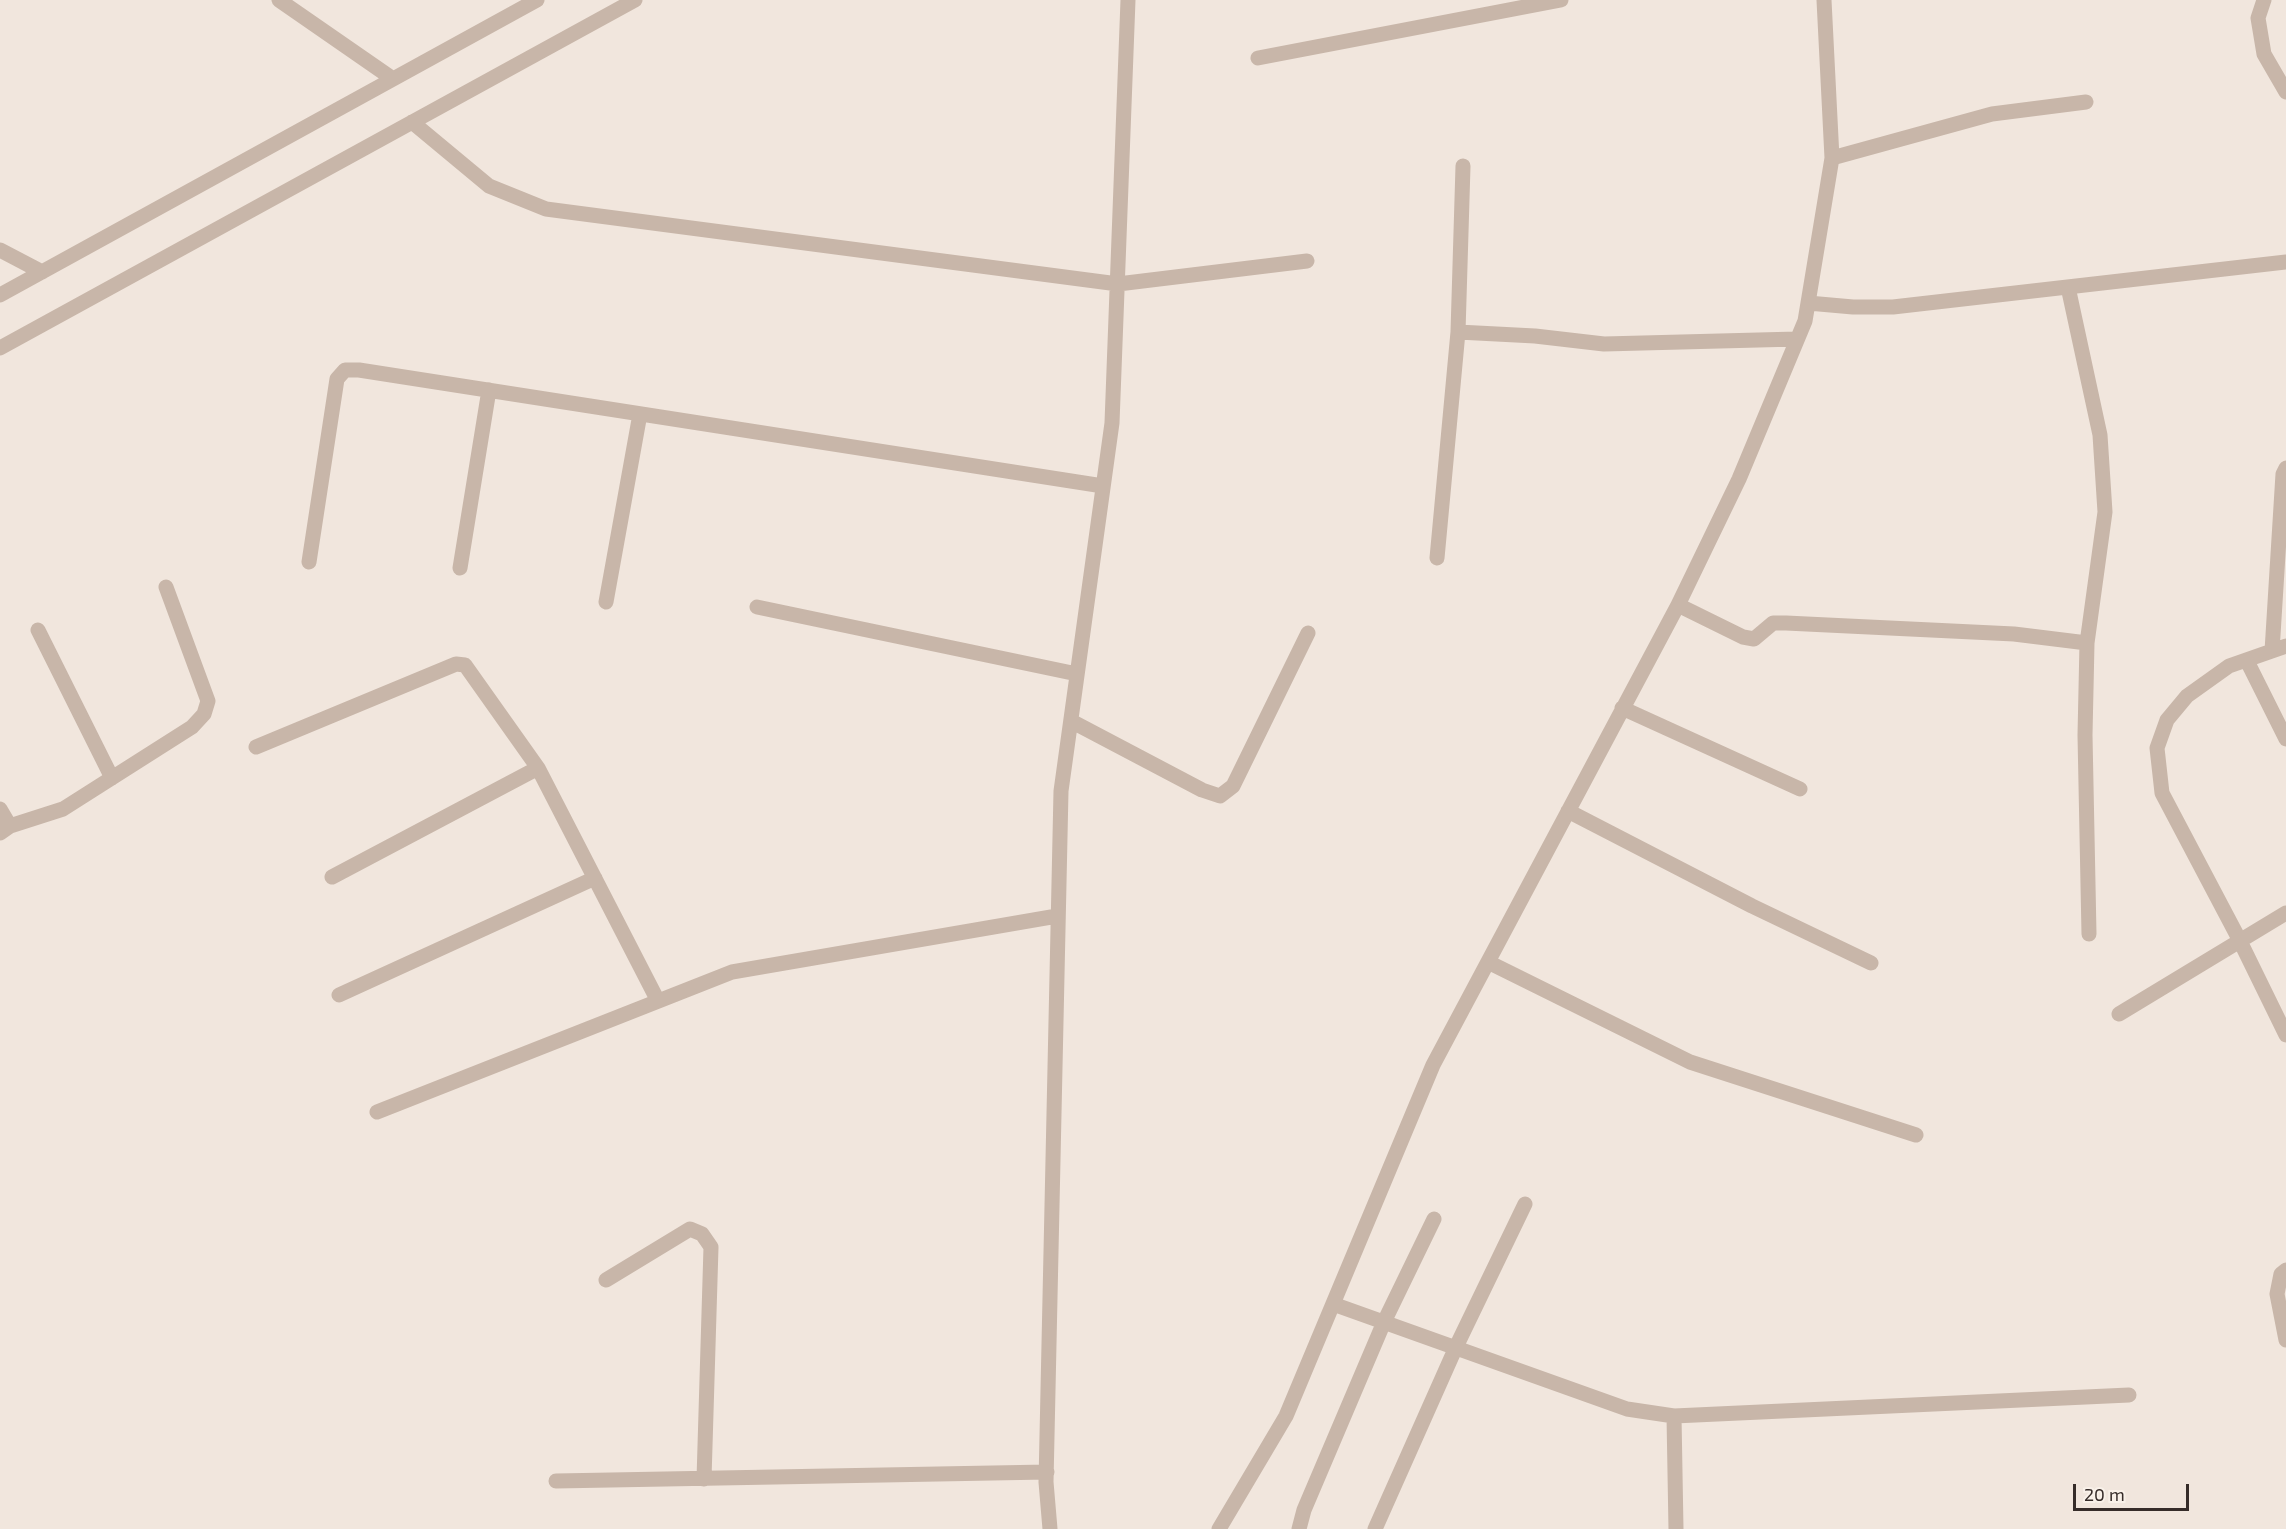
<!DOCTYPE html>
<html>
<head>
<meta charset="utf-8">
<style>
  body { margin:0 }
  #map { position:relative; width:2286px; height:1529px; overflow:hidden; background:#f1e6dd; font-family:"Exo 2",sans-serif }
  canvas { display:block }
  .scale { position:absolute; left:2073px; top:1484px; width:116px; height:27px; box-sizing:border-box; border:3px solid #362c29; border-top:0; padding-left:8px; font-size:18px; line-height:21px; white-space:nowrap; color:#362c29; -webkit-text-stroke:4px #f9f1e9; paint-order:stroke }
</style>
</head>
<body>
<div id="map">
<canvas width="2286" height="1529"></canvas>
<div class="scale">20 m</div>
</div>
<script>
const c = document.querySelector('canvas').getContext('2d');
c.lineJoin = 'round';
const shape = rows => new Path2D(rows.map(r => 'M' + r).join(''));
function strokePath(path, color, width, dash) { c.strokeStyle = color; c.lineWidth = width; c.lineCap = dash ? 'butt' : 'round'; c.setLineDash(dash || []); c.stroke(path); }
const minor = shape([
  [279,0,393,79],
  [2264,0,2258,18,2264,54,2286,92],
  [1258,58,1561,0],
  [412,122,489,186,546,209,1118,284,1307,261],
  [1832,158,1992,114,2086,102],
  [0,250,42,272],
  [2068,287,2100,435,2105,512,2087,643,2085,735,2089,934],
  [0,295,537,0],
  [1808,303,1853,307,1893,307,2286,262],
  [1458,332,1535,336,1604,344,1797,339],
  [0,348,635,0],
  [1437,558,1458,332,1463,166],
  [309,562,337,379,345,370,359,370,1103,486],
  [460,568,489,390],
  [606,602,640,414],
  [1678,605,1743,637,1754,639,1773,623,1786,623,2014,634,2087,643],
  [757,607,1077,674],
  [38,630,112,778],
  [2286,646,2229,666,2187,696,2167,720,2157,748,2162,793,2239,939,2286,1035],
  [2272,651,2283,474,2286,468],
  [2247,661,2286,739],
  [1622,708,1800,789],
  [1071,721,1202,790,1220,796,1233,786,1308,633],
  [256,747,456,664,465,665,538,768,658,1001],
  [0,809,10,826],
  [1568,811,1752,906,1871,963],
  [0,833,10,826,63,809,192,727,204,714,208,701,166,587],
  [332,877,538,768],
  [1488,962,1690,1062,1916,1135],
  [339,995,595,878],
  [2119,1014,2286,913],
  [377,1112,732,972,1057,916],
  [2286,1270,2281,1274,2277,1294,2286,1340],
  [606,1280,690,1229,702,1234,711,1247,704,1479],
  [1333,1304,1627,1409,1674,1416,2129,1395],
  [1674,1416,1676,1529],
  [556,1481,1047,1472],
  [1050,1529,1046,1482,1061,791,1112,423,1128,0],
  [1219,1529,1286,1416,1433,1065,1678,605,1739,479,1805,321,1832,158,1824,0],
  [1299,1529,1304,1510,1384,1322,1434,1219],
  [1375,1529,1456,1347,1525,1204]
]);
strokePath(minor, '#c8b6a9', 15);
</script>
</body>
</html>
